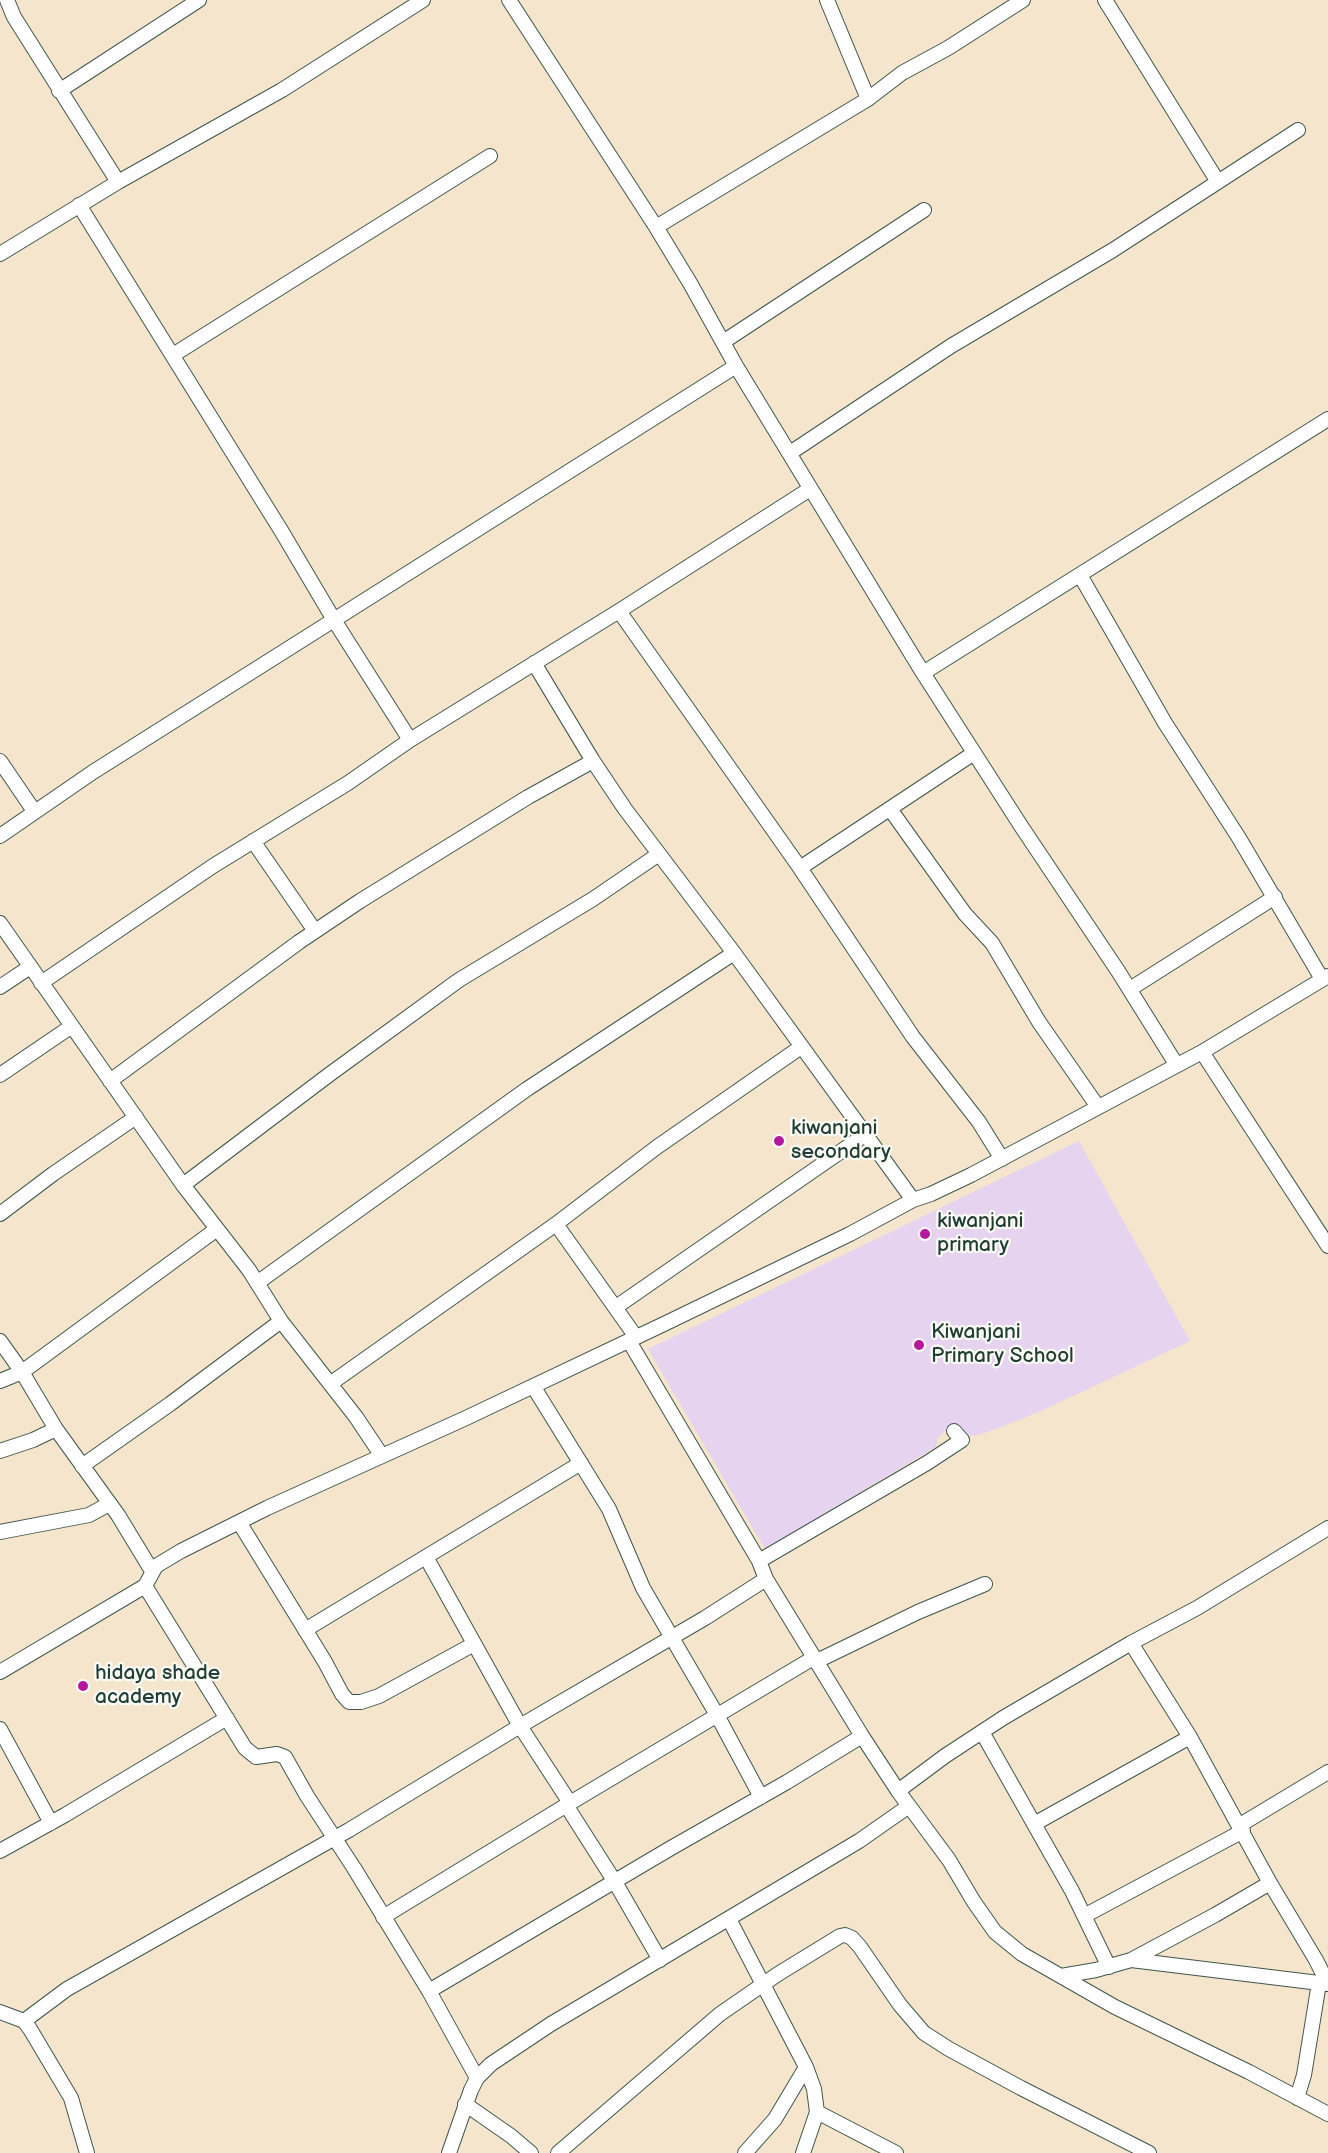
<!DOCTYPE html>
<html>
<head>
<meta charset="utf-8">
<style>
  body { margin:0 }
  canvas { display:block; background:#f4e5cc }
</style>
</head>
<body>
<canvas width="1328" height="2153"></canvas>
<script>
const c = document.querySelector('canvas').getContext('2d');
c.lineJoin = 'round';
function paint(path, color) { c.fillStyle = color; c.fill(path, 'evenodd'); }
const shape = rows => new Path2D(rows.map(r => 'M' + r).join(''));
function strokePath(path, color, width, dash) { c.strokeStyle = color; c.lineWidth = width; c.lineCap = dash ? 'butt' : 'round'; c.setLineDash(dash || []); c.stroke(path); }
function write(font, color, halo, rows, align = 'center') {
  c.font = font + ' "Balsamiq Sans",sans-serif'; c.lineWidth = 4.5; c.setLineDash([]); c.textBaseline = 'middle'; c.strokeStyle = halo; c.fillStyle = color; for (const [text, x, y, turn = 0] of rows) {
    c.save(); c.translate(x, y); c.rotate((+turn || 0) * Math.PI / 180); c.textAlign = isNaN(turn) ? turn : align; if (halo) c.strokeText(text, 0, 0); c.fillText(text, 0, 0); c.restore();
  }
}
const built = shape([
  [1079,1141,1190,1341,1041,1411,996,1429,975,1436,945,1431,938,1437,936,1447,765,1549,648,1349]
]);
const minor = shape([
  [7,0,14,17,118,182],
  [509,0,656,227,690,283,736,366,923,673,1021,826,1118,971,1176,1064],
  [827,0,868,99],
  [1105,0,1218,182],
  [59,91,199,0],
  [79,205,282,532,334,620,410,740],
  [656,227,868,99,902,73,948,48,1023,0],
  [0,254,118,182,282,90,423,0],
  [723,342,924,210],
  [173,355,490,156],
  [790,453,951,346,1113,250,1298,130],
  [1080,575,1165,723,1239,838,1322,979],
  [619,611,800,868,913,1037,979,1122,1002,1159],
  [534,663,593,761,625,809,734,953,913,1200],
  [923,673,1328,419],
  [0,761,34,811],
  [890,809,965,914,992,943,1039,1022,1098,1107],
  [0,836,93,772,736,366],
  [253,841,315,931],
  [800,868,974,753],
  [0,923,183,1185,249,1270,281,1321,356,1417,382,1456],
  [41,983,213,866,348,783,410,740,619,611,810,489],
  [0,987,30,967],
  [1130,989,1275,897],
  [1202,1052,1328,1246],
  [0,1075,72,1026],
  [110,1081,299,942,360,901,528,797,593,761],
  [183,1185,330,1074,459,980,593,899,659,854],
  [0,1214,53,1174,136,1117],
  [556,1224,636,1337],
  [257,1283,527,1089,734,953],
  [616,1307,866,1134],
  [0,1341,22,1372,56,1429,118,1515,152,1571],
  [629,1341,759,1561,766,1579,862,1736,898,1791,949,1860,974,1902,995,1932,1022,1954,1115,2007,1249,2072,1328,2114],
  [0,1381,22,1372,217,1229],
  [330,1384,556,1224,657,1147,801,1047],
  [533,1386,609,1509,643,1588,717,1715,761,1797],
  [0,1451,33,1440,56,1429],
  [82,1466,170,1404,281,1321],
  [239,1522,325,1662,342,1694,349,1702,361,1702,379,1696,474,1644],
  [0,1532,89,1515,109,1504],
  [426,1557,520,1726,570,1803],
  [759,1561,927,1463,962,1440,954,1431],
  [145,1586,245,1748,256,1757,277,1754,285,1757,307,1796,354,1868,429,1991,477,2078],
  [305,1630,581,1463],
  [1131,1643,1190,1737,1270,1883,1316,1960,1328,1984],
  [817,1661,918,1612,985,1584],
  [0,1672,145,1586,156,1566,181,1551,267,1508,466,1418,664,1324,850,1234,913,1200,931,1194,971,1175,1202,1052,1328,976],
  [0,1729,51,1823],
  [982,1732,1072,1891,1109,1967],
  [898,1791,945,1756,1003,1718,1131,1643,1197,1608,1328,1528],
  [566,1805,615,1882,660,1960],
  [1034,1824,1190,1737],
  [1240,1825,1328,1772],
  [0,1851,65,1815,227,1718],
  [1084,1916,1243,1831],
  [383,1917,570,1803,815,1657],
  [729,1919,806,2067,814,2089,817,2112,803,2153],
  [1131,1960,1328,1984],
  [1061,1976,1096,1970,1131,1960,1215,1915,1270,1883],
  [429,1991,671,1848,787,1782,862,1736],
  [0,2012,24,2021,30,2029,71,2098,87,2153],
  [24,2021,67,1989,349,1830,520,1726,705,1618,766,1579],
  [1297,2098,1304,2075,1319,1983],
  [465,2104,511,2136,531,2153],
  [817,2112,896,2153],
  [449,2153,471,2090,477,2078,491,2064,551,2024,859,1841,909,1806],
  [558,2153,720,2014,778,1974,840,1936,845,1935,852,1938,860,1947,900,2005,924,2033,949,2049,1021,2088,1149,2153],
  [745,2153,775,2119,806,2067]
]);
const markers = [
  [779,1141,6,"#b5179e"],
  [925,1234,6,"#b5179e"],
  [919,1345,6,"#b5179e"],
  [83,1686,6,"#b5179e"]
];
const poiNames = [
  ["kiwanjani",791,1129],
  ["secondary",791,1153],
  ["kiwanjani",937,1222],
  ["primary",937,1246],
  ["Kiwanjani",931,1333],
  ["Primary School",931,1357],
  ["hidaya shade",95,1674],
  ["academy",95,1698]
];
paint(built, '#e6d3f0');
strokePath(minor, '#3f564b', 16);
strokePath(minor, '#fff', 14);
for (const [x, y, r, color] of markers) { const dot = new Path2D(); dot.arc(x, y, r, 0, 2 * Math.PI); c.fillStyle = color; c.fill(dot); strokePath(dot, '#fdfcf7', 2); }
write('21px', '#1f3d34', '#fdfcf7', poiNames, 'left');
</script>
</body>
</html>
